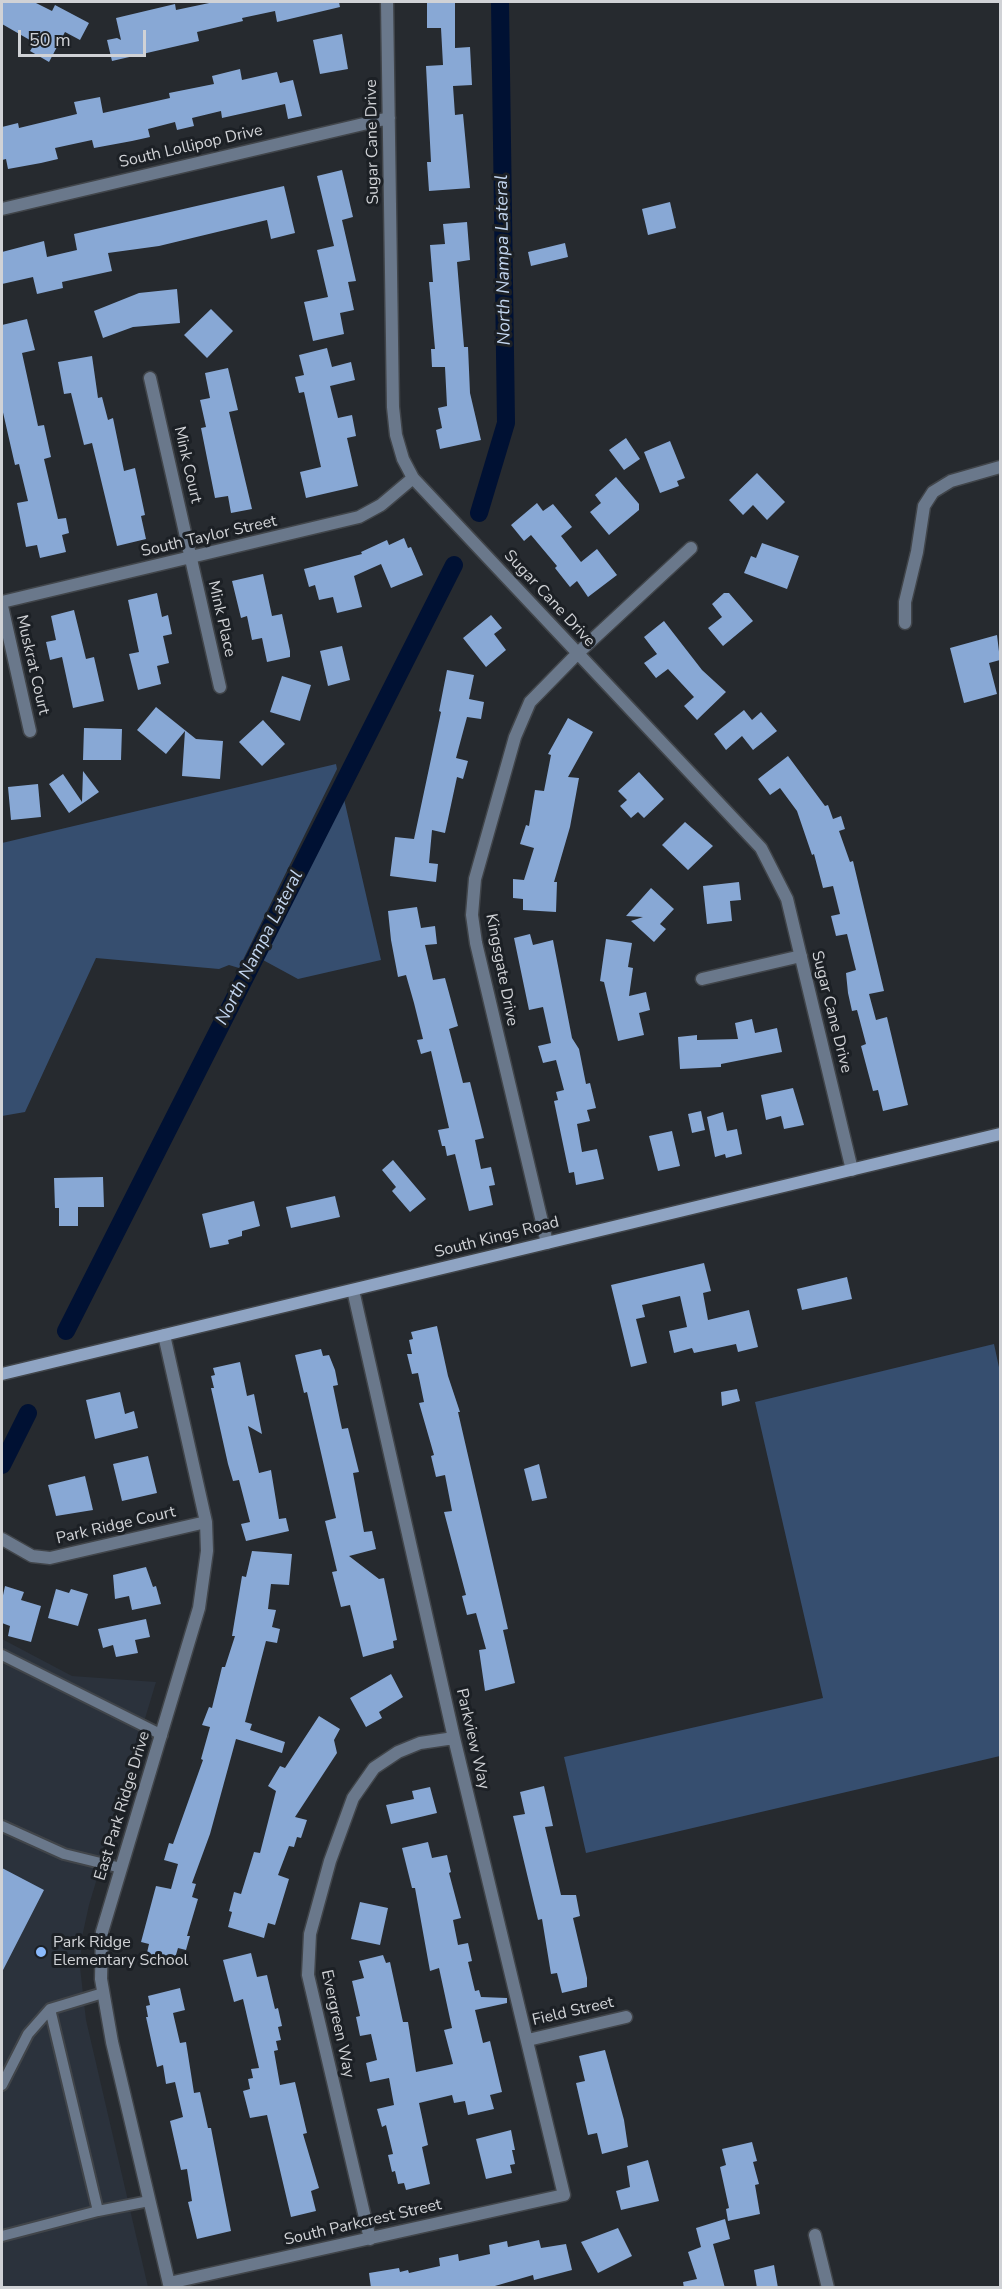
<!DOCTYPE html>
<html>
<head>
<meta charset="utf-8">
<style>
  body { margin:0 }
  #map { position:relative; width:1002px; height:2289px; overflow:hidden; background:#262a2f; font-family:"Nunito Sans",sans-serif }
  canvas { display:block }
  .frame { position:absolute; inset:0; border:3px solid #d0d2d6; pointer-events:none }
  .scale { position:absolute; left:18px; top:30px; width:128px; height:27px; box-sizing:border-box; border:3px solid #d0d2d6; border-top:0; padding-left:8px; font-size:18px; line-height:21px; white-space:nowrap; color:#d0d2d6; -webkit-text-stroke:4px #1c2025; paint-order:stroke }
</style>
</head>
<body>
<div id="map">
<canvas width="1002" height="2289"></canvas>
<div class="frame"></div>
<div class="scale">50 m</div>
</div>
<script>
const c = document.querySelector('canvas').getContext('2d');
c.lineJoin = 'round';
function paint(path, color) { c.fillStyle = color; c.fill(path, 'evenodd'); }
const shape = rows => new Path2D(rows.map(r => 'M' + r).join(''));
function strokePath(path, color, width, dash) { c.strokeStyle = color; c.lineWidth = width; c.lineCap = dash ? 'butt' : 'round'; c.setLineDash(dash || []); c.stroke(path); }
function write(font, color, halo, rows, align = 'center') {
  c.font = font + ' "Nunito Sans",sans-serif'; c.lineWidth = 6; c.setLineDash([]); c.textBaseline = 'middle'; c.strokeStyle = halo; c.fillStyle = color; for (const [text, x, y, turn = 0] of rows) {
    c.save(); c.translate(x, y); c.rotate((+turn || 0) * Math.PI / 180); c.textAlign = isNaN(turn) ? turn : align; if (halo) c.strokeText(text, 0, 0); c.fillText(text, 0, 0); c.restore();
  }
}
const built = shape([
  [2,1639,72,1676,156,1682,89,1905,82,1937,80,1967,86,2020,148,2287,2,2287]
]);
const green = shape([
  [336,764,337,769,239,968,229,965,219,969,96,958,25,1112,2,1116,2,843],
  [344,799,381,960,298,979,263,960],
  [994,1344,1000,1372,1000,1756,586,1853,564,1757,823,1698,755,1402]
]);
const canal = shape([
  [479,513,506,423,500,2],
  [66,1331,454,565],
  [2,1465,28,1413]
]);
const building = shape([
  [2,2,34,2,52,11,55,5,89,23,80,40,65,32,49,62,30,51,35,43,2,24],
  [214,2,339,2,340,7,277,22,275,11,242,18,243,21,197,32,199,41,112,61,107,40,117,38,121,40,116,18,175,4,176,10],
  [427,2,455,2,455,48,470,47,472,85,453,86,455,115,463,114,470,188,429,191,427,162,431,162,426,66,443,65,441,28,427,28],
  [342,34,348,69,320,74,313,40],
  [240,69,242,80,277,72,280,83,293,80,302,116,288,119,285,104,222,118,221,111,192,118,194,126,177,130,175,122,148,129,150,137,132,141,94,148,92,140,55,148,58,159,41,163,8,169,6,159,2,160,2,127,18,123,19,128,77,114,74,102,100,97,103,113,170,98,169,93,214,84,212,76],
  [342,170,353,217,342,220,356,281,348,282,354,310,340,313,344,334,313,341,304,302,328,297,317,250,334,246,317,176],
  [284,186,295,233,271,239,267,220,159,246,108,253,112,271,62,282,63,288,37,294,33,277,2,284,2,252,44,241,47,257,77,250,74,234],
  [670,202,676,228,648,235,642,209],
  [467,222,470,260,457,262,464,347,468,347,470,393,481,440,440,449,436,430,442,428,438,408,447,406,445,367,432,367,431,349,435,349,429,282,433,282,430,245,445,244,443,224],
  [565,243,568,257,531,266,528,252],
  [177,289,180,323,133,327,103,338,94,311,139,293],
  [211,309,233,331,207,358,184,335],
  [27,319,35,350,22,353,38,426,44,425,51,457,44,459,58,519,66,518,69,533,62,535,66,552,40,558,37,545,26,547,17,503,28,501,19,464,15,465,2,408,2,325],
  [327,348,332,367,351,362,355,380,330,386,338,418,352,415,356,436,347,438,358,486,306,498,300,472,321,467,304,392,299,393,295,377,304,375,299,355],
  [92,356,98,398,102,397,108,420,113,418,124,471,135,468,145,515,141,516,146,539,117,546,92,443,84,445,71,393,64,394,58,362],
  [228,368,238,410,229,412,252,509,231,513,228,496,215,498,201,428,206,427,200,400,210,398,205,373],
  [626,438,640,459,624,470,609,450],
  [670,441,685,478,677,481,679,486,660,493,644,452],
  [757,473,785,502,767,520,753,505,743,515,729,500],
  [616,477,639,504,639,510,609,535,590,512,601,503,595,495],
  [537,503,543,511,553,504,572,527,561,536,581,562,597,549,617,575,588,597,577,581,570,587,555,568,557,566,531,535,524,541,511,525],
  [404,538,408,548,411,547,423,575,391,588,381,564,354,576,362,607,337,613,333,597,319,600,315,585,309,587,304,569,362,554,361,552,387,540,389,545],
  [762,543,799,556,787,589,744,573,751,556,756,558],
  [263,574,272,616,282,614,290,651,290,657,267,662,262,638,252,640,247,616,241,618,232,581],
  [157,593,162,617,168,615,172,634,163,636,169,663,157,666,161,684,138,690,129,654,139,652,128,600],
  [724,593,729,593,753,621,723,646,708,628,722,617,712,604],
  [74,610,86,659,94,657,104,701,73,708,62,657,50,660,46,642,56,640,51,616],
  [491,615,502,628,494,634,506,650,486,667,463,638],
  [664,621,702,670,726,692,697,720,684,706,694,697,668,669,656,678,644,663,657,654,644,637],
  [997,635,1000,660,989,663,997,694,964,703,950,648],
  [342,646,350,680,328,686,320,651],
  [447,670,474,675,469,699,484,702,481,719,467,717,456,758,468,761,463,779,457,777,445,833,432,830,429,863,438,864,436,882,390,876,395,837,414,839,441,712,439,711],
  [282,676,311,685,300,721,270,712],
  [156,707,196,739,223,741,220,779,182,776,185,731,166,754,137,730],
  [744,710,752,720,761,712,777,731,753,750,742,736,726,750,714,734],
  [568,718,593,732,568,777,579,778,570,827,554,882,557,882,556,912,523,910,523,899,513,898,513,879,524,880,534,848,520,844,526,825,529,826,535,790,544,791,551,755,548,754],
  [263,720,285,744,262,766,239,742],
  [84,728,122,729,121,760,83,760],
  [788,756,825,806,828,805,833,819,841,816,845,829,839,831,850,862,853,861,884,991,869,994,876,1020,887,1017,908,1105,883,1111,878,1090,873,1091,861,1046,866,1044,857,1010,852,1011,848,993,846,973,856,970,847,934,836,936,831,916,840,914,833,886,823,888,814,854,812,855,797,811,780,788,770,795,758,779],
  [83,771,99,792,69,813,49,784,63,774,82,802],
  [639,772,664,799,644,818,638,812,631,818,620,806,627,800,618,791],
  [38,784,41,817,11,820,8,787],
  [685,822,713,846,688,870,662,845],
  [739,882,741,900,730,901,732,921,707,924,703,886],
  [651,888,674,909,660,924,666,929,654,942,631,921,643,917,626,916],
  [417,907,421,928,435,926,437,944,425,945,433,980,445,978,458,1026,449,1029,463,1083,470,1082,484,1138,475,1140,481,1169,491,1167,495,1185,489,1186,493,1205,469,1211,455,1154,447,1156,445,1146,442,1146,438,1130,449,1128,431,1051,421,1054,417,1040,423,1039,414,1003,406,975,398,977,391,940,388,911],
  [530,934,533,945,553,940,572,1038,579,1049,586,1084,590,1083,596,1108,587,1110,590,1121,577,1124,582,1152,597,1149,604,1179,576,1185,574,1172,569,1173,554,1101,558,1100,556,1092,564,1090,556,1060,543,1063,538,1046,551,1043,543,1007,529,1010,514,938],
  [606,939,632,943,628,967,633,968,629,996,646,992,650,1010,639,1013,644,1035,618,1041,604,982,600,981],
  [752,1019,755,1033,777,1028,782,1052,721,1064,721,1067,680,1069,678,1037,697,1035,697,1040,738,1039,735,1023],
  [793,1088,804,1125,784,1129,781,1116,766,1120,761,1095],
  [701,1111,705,1130,692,1133,688,1114],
  [723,1112,727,1131,737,1129,742,1154,726,1158,725,1154,715,1157,707,1117],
  [672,1131,680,1166,658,1171,649,1136],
  [393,1160,426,1199,410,1212,392,1191,396,1187,382,1170],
  [103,1177,104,1207,78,1207,78,1226,59,1226,59,1208,55,1208,54,1178],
  [335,1196,340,1217,291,1228,286,1207],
  [254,1201,260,1226,242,1231,242,1236,228,1240,229,1244,210,1248,202,1214],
  [704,1263,711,1291,703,1293,708,1320,749,1310,758,1347,738,1352,736,1344,694,1353,692,1348,674,1353,669,1331,687,1327,680,1296,642,1305,645,1317,636,1319,647,1363,631,1367,611,1285],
  [847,1277,852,1299,802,1310,797,1289],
  [437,1326,448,1376,460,1412,458,1412,508,1629,503,1630,515,1683,485,1691,479,1650,486,1649,476,1613,467,1615,462,1596,466,1595,444,1512,452,1511,445,1475,436,1477,431,1456,434,1455,419,1403,424,1402,418,1373,412,1374,407,1354,412,1354,409,1340,413,1339,411,1332],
  [321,1349,323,1356,329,1355,335,1370,338,1385,333,1386,340,1420,342,1429,348,1428,359,1472,353,1473,364,1532,372,1531,376,1549,349,1556,379,1579,384,1578,397,1640,393,1641,394,1648,363,1657,350,1605,341,1607,332,1572,337,1571,325,1521,336,1518,307,1392,304,1393,295,1355],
  [240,1362,247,1396,254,1394,262,1434,248,1426,259,1473,271,1470,279,1519,286,1518,289,1531,246,1541,241,1524,250,1522,239,1480,233,1481,228,1464,211,1388,214,1388,211,1376,215,1375,213,1368],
  [737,1389,740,1401,722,1406,721,1392],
  [120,1392,125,1414,134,1411,138,1428,95,1439,86,1400],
  [148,1456,157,1493,122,1501,113,1464],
  [539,1464,547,1498,532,1501,524,1469],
  [85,1476,93,1510,56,1516,48,1485],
  [252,1551,292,1554,289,1585,271,1584,268,1609,276,1610,272,1627,280,1629,277,1643,266,1641,245,1722,252,1724,250,1730,285,1742,282,1753,236,1739,210,1834,192,1883,196,1884,192,1897,198,1899,187,1936,190,1936,186,1950,178,1948,173,1965,146,1957,149,1944,141,1942,156,1886,171,1889,178,1864,164,1860,169,1843,173,1844,203,1760,201,1759,210,1727,202,1725,209,1707,212,1708,222,1667,225,1667,235,1636,232,1636,242,1576,246,1577],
  [146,1567,153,1587,156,1586,161,1604,132,1610,129,1596,115,1599,113,1575],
  [5,1586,24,1592,21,1600,41,1606,31,1642,8,1636,10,1626,2,1623,2,1600],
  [56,1589,69,1593,71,1589,88,1594,78,1626,48,1618],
  [146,1619,150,1637,135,1640,138,1653,116,1657,113,1645,103,1648,98,1629],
  [391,1674,403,1697,379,1712,382,1718,366,1727,350,1698],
  [319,1716,340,1729,334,1740,337,1753,295,1817,307,1820,301,1838,297,1837,294,1847,289,1846,278,1875,289,1879,275,1925,268,1923,264,1938,228,1927,232,1912,229,1911,234,1892,241,1894,254,1852,260,1853,276,1791,268,1786,280,1766,285,1768],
  [544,1786,553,1826,545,1827,561,1895,576,1895,580,1916,573,1918,587,1978,587,1987,562,1993,557,1973,551,1974,542,1919,538,1920,513,1816,525,1814,520,1792],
  [430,1787,437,1813,391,1824,386,1805,414,1799,412,1791],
  [428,1842,432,1858,447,1855,451,1872,449,1873,461,1918,453,1920,458,1945,468,1943,472,1961,468,1962,475,1991,479,1990,481,1997,507,1998,507,2003,475,2010,483,2043,490,2041,502,2092,490,2095,494,2109,468,2115,465,2101,454,2103,452,2095,419,2103,428,2145,422,2147,430,2184,406,2190,404,2183,398,2184,395,2171,392,2172,388,2155,393,2154,386,2125,382,2127,377,2109,394,2105,389,2078,370,2082,366,2063,377,2060,371,2034,360,2036,356,2017,360,2016,352,1981,364,1978,359,1961,383,1955,386,1963,390,1962,403,2022,408,2022,416,2072,453,2064,444,2030,452,2028,439,1968,430,1971,415,1888,412,1888,402,1848],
  [2,1868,44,1890,2,1972],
  [360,1902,388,1908,380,1945,351,1939],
  [251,1953,257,1977,267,1975,275,2009,278,2008,282,2026,278,2027,281,2040,276,2041,278,2050,274,2051,280,2085,295,2082,307,2133,303,2134,319,2188,311,2191,316,2211,291,2217,267,2115,250,2118,243,2091,250,2089,248,2079,253,2078,251,2069,259,2068,243,1999,234,2002,223,1960],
  [180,1988,185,2010,173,2013,180,2043,186,2042,194,2093,200,2092,208,2128,211,2128,231,2231,197,2239,188,2202,192,2201,187,2169,181,2170,170,2121,183,2117,175,2082,166,2084,163,2065,157,2067,146,2017,148,2017,146,2006,150,2005,148,1996],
  [605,2050,624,2120,628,2147,602,2154,597,2133,588,2135,576,2083,585,2081,579,2056],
  [511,2130,515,2150,512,2150,515,2164,510,2165,512,2173,486,2179,476,2139],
  [752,2142,757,2161,753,2162,759,2184,755,2185,760,2214,728,2221,726,2209,729,2208,720,2167,726,2165,722,2149],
  [648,2160,659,2201,621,2210,616,2191,630,2187,627,2166],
  [725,2219,730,2239,713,2244,725,2288,684,2288,683,2282,697,2279,688,2252,701,2247,696,2228],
  [618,2228,632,2256,598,2273,581,2242],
  [539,2240,541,2248,566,2244,572,2270,534,2280,533,2275,488,2288,371,2288,369,2273,399,2268,400,2272,408,2270,409,2273,440,2266,439,2258,458,2254,459,2261,490,2254,489,2245,507,2241,508,2247],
  [774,2265,778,2288,757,2288,754,2270]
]);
const lane = shape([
  [2,1655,162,1735],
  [2,1826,64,1854,121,1868],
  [50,2009,98,2211],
  [2,2085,28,2034,50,2009,103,1993],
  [2,2236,98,2211,149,2201]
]);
const street = shape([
  [387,2,393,407,396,435,403,459,413,478,761,848,787,899,852,1170],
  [2,209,389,118],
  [150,378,220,687],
  [2,602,359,517,381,505,413,478],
  [2,606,30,731],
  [905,623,905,602,917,552,924,506,933,492,951,481,1000,467],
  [702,979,801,956],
  [547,1243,476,943,472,915,475,879,515,737,530,702,578,653,691,548],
  [164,1335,206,1522,207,1551,199,1608,102,1932,101,1979,112,2042,170,2288],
  [2,1539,32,1556,50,1558,206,1522],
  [528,2040,626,2017],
  [815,2235,828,2288],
  [370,2239,308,1975,310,1934,330,1861,353,1798,374,1768,398,1752,420,1743,454,1738],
  [169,2283,564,2195,454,1738,353,1290]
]);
const secondary = shape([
  [2,1374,1000,1134]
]);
const markers = [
  [41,1952,6,"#8bbafc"]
];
const streetNames = [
  ["Sugar Cane Drive",373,142,-91],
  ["South Lollipop Drive",191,147,-13],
  ["Mink Court",187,465,77],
  ["South Taylor Street",209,537,-13],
  ["Sugar Cane Drive",549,599,47],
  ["Mink Place",221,619,77],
  ["Muskrat Court",32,665,77],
  ["Kingsgate Drive",501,970,79],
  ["Sugar Cane Drive",831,1012,76],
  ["South Kings Road",497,1238,-14],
  ["Park Ridge Court",116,1526,-13],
  ["Parkview Way",472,1739,77],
  ["East Park Ridge Drive",123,1806,-73],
  ["Field Street",573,2012,-13],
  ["Evergreen Way",337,2024,78],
  ["South Parkcrest Street",363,2223,-13]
];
const poiNames = [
  ["Park Ridge",53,1943],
  ["Elementary School",53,1961]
];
const waterNames = [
  ["North Nampa Lateral",504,260,-91],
  ["North Nampa Lateral",260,948,-63]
];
paint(built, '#2b323c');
paint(green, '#364e6f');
strokePath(canal, '#013', 18);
paint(building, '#88a8d5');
strokePath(lane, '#41454a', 14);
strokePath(street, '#41454a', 15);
strokePath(secondary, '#41454a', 15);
strokePath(lane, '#6a788b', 10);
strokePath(street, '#6a788b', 12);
strokePath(secondary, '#8fa4c3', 12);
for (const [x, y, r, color] of markers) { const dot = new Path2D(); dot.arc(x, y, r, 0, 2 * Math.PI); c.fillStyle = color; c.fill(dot); strokePath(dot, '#1c2025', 2); }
write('16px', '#d0d2d6', '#1c2025', streetNames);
write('16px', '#d0d2d6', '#1c2025', poiNames, 'left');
write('italic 18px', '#c4d7f1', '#1c2025', waterNames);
</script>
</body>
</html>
